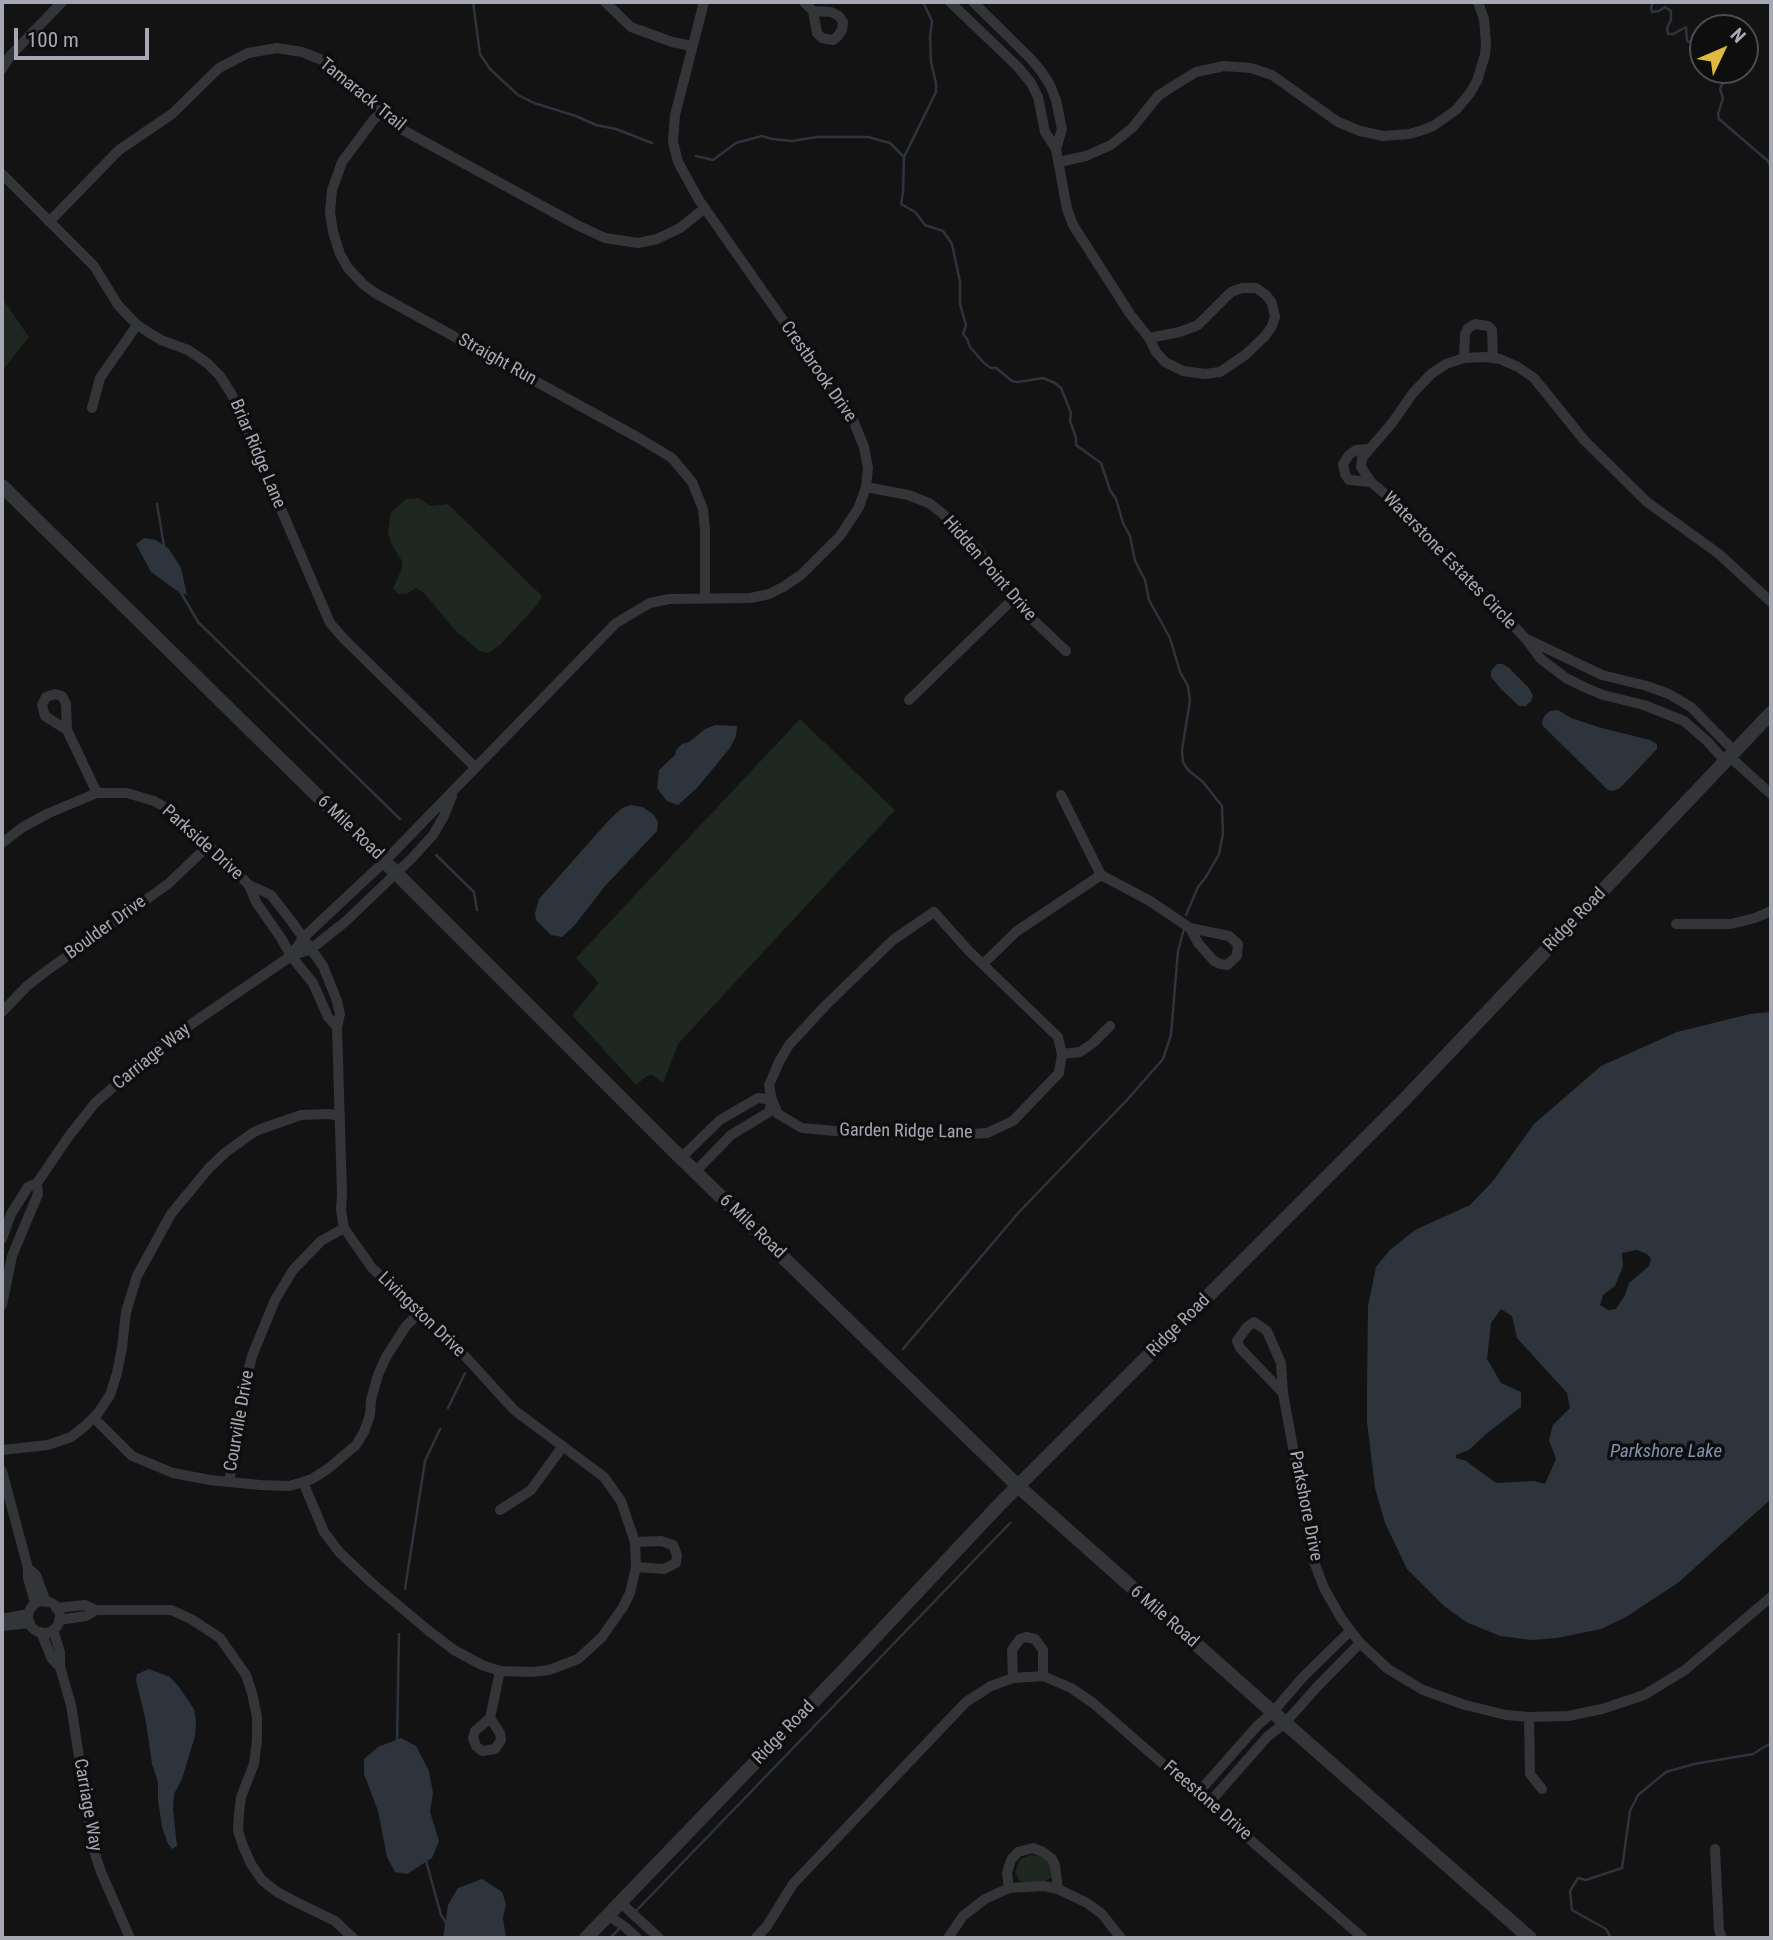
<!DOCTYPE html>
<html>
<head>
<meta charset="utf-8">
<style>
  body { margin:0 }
  #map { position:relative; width:1773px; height:1940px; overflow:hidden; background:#131314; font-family:"Roboto Condensed",sans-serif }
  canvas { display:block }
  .frame { position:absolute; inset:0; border:4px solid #a6a9b3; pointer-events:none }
  .north { position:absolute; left:1689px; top:14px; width:70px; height:70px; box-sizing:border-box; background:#0e0e0f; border:2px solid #4b4c51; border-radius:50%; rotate:46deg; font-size:19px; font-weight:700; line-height:28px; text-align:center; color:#a6a9b3 }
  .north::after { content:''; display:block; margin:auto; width:24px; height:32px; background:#e0ba3f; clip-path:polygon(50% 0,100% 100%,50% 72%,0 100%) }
  .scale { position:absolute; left:14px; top:28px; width:135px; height:32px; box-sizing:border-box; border:4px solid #a6a9b3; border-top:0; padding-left:9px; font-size:21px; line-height:24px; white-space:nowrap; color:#a6a9b3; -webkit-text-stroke:5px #0e0e0f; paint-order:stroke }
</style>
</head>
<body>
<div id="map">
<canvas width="1773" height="1940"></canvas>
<div class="frame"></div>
<div class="north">N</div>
<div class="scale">100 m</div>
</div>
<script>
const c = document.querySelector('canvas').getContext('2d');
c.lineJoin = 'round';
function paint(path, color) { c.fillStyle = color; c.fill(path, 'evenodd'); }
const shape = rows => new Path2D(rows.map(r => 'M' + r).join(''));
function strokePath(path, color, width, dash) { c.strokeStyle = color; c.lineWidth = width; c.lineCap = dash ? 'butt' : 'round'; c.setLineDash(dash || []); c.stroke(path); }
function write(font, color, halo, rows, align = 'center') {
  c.font = font + ' "Roboto Condensed",sans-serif'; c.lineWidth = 7; c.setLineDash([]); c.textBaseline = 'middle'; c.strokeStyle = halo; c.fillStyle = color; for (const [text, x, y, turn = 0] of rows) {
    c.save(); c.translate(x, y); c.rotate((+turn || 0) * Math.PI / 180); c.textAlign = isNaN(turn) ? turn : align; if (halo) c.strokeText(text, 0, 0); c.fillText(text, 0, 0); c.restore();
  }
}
const green = shape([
  [2,298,29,337,2,371],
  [418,498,431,506,448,504,542,596,537,605,500,645,488,653,478,650,454,629,424,593,416,588,406,594,398,594,393,588,402,568,402,561,392,545,388,533,391,512,406,499],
  [800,719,895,810,678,1044,663,1083,653,1075,647,1076,636,1085,572,1015,599,983,576,958],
  [1030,1855,1042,1857,1050,1864,1053,1874,1051,1878,1043,1882,1023,1882,1019,1880,1015,1872,1017,1866,1021,1859]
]);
const water = shape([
  [144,538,156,540,169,549,181,568,187,595,176,590,151,572,136,544],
  [1497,664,1503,664,1509,668,1529,688,1533,696,1531,701,1526,706,1519,706,1501,689,1491,677,1491,671],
  [1558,710,1571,718,1598,727,1650,740,1657,744,1657,749,1620,788,1613,791,1608,790,1543,726,1542,721,1545,715,1550,711],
  [715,725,737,726,736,736,730,748,697,788,678,805,667,801,657,788,659,770,675,755,676,750,682,744,689,742,705,729],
  [631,805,643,807,654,815,658,822,657,831,605,886,574,926,562,937,551,935,536,920,535,913,539,899,609,820,622,808],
  [1771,1012,1771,1499,1679,1582,1626,1617,1601,1629,1557,1638,1531,1640,1500,1636,1466,1622,1444,1606,1407,1569,1385,1523,1375,1488,1367,1422,1367,1390,1368,1306,1376,1267,1390,1250,1415,1230,1470,1205,1493,1181,1534,1124,1601,1066,1677,1032,1750,1014],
  [1637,1250,1647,1254,1651,1259,1649,1266,1629,1283,1625,1295,1616,1309,1608,1310,1600,1305,1603,1295,1615,1286,1623,1266,1622,1253],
  [1501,1309,1512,1316,1517,1338,1567,1393,1570,1408,1553,1425,1549,1440,1556,1459,1545,1484,1534,1481,1496,1483,1466,1461,1456,1458,1456,1455,1469,1450,1486,1434,1521,1407,1521,1392,1501,1383,1487,1359,1491,1323],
  [149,1669,170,1677,179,1687,194,1709,196,1721,195,1736,182,1779,174,1794,173,1809,177,1846,172,1849,168,1844,162,1827,158,1800,158,1782,152,1764,146,1722,136,1680,137,1674],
  [401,1738,416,1746,429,1771,433,1793,430,1812,439,1841,432,1858,407,1874,395,1872,387,1857,378,1811,364,1774,364,1759,378,1747],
  [482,1879,502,1892,506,1904,503,1918,506,1938,443,1938,448,1905,458,1888]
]);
const stream = shape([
  [473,2,480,54,490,69,518,95,534,103,576,116,596,125,616,129,652,143],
  [923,2,932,21,930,37,931,62,936,83,936,92,904,157,903,192,901,204,915,212,925,225,943,231,952,244,960,282,960,304,966,325,963,334,967,339,970,347,984,363,991,368,996,368,1012,381,1018,382,1043,378,1055,383,1061,388,1071,413,1070,421,1076,438,1076,445,1101,463,1110,490,1116,499,1123,523,1130,536,1135,561,1145,580,1149,600,1170,638,1180,672,1188,686,1190,701,1182,750,1183,762,1188,770,1203,782,1222,806,1223,834,1219,854,1206,877,1198,887,1186,915],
  [1653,2,1651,8,1652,12,1659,11,1665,7,1671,11,1671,20,1667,28,1668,34,1673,34,1686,27,1687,41,1703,47],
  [1723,70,1726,75,1720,89,1723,98,1718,114,1719,119,1768,161,1771,168],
  [696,156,713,160,736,143,762,136,772,139,792,141,817,137,868,137,890,143,904,157],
  [157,504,164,546],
  [180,591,198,622,400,819],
  [436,855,474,892,477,910],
  [903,1349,1019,1212,1127,1100,1163,1059,1171,1035,1178,951,1184,929],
  [448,1408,465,1373],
  [405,1589,425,1461,440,1429],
  [397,1743,399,1634],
  [426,1861,441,1915,447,1924],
  [636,1911,1010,1523],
  [610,1938,619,1929],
  [1611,1938,1606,1929,1572,1910,1570,1891,1578,1878,1586,1880,1622,1868,1630,1811,1638,1795,1666,1772,1694,1764,1753,1754,1771,1743]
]);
const minor = shape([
  [605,2,631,27,672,42,692,46],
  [804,2,813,11,817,33,822,38,827,39,833,40,837,37,842,30,843,22,839,16,831,12,813,11],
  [950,2,1018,67,1031,83,1038,97,1045,132,1056,149,1067,209,1073,225,1130,314,1149,338,1156,352,1165,362,1183,371,1205,374,1220,372,1245,355,1265,336,1272,326,1275,317,1272,303,1266,295,1256,288,1242,288,1231,292,1198,325,1180,332,1149,338],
  [973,2,1030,58,1041,71,1050,85,1056,100,1062,129,1056,149],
  [2,69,10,56,62,2],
  [381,113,374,119,342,162,332,190,330,212,333,232,340,254,348,268,363,284,375,293,637,437,672,458,692,482,703,509,705,530,705,597],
  [1059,162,1086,156,1111,145,1133,127,1158,96,1170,88,1196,72,1224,66,1251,68,1272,75,1338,122,1360,131,1383,136,1409,134,1420,131,1433,126,1456,110,1470,93,1477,81,1485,55,1486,43,1484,19,1478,2],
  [2,174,94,266,118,305,137,325,161,340,188,350,207,363,220,376,232,395,330,623,345,640,475,767],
  [49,222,119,150,172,114,219,68,248,53,277,48,302,52,322,60,338,71,381,113,403,130,577,225,605,238,638,243,657,239,680,228,705,208],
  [1464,358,1465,334,1468,328,1475,324,1488,326,1492,330,1493,358],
  [92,408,100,378,137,325],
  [1369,449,1356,450,1349,455,1343,464,1345,474,1349,480,1371,482],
  [866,487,908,495,929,503,943,514,978,550,1012,600,1066,651],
  [1529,640,1602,675,1647,686,1669,694,1691,707,1735,752],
  [909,700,1012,600],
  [67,730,45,716,42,705,46,697,55,694,62,696,66,704,67,730,97,793],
  [1730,757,1771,794],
  [1726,762,1707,741,1684,721,1644,705,1603,695,1584,687,1566,678,1541,659,1526,639,1430,538,1391,499,1371,482,1361,467,1362,458,1392,423,1413,393,1431,374,1446,364,1464,358,1485,357,1500,359,1518,367,1534,378,1584,440,1647,502,1719,554,1771,602],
  [1061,795,1101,875],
  [2,843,23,827,49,813,97,793,127,793,154,801,168,809,198,834,249,885,271,895,292,922,323,966,337,1001,340,1014,337,1027,342,1194,341,1210,344,1228,372,1268,454,1344,514,1410,604,1477,621,1501,635,1542,636,1567,630,1593,623,1607,602,1637,578,1659,549,1670,532,1672,500,1671,482,1665,454,1650,429,1631,373,1584,340,1553,324,1532,303,1482],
  [249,885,256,902,281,938,291,956,313,983,328,1017,337,1027],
  [1676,924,1731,924,1755,918,1771,911],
  [291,956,303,938,384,862,616,623,650,603,669,599,751,598,769,594,783,587,801,575,840,536,859,507,866,487,868,468,864,447,853,420,699,200,678,162,673,142,675,115,704,2],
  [983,964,1017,931,1101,875,1150,901,1190,928,1198,943,1214,961,1220,964,1227,965,1237,956,1238,944,1229,936,1190,928],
  [2,1012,27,986,45,972,168,884,209,845],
  [1062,1054,1080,1052,1093,1043,1110,1026],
  [681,1158,720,1120,758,1098,772,1100],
  [695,1172,731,1135,769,1112,772,1100,769,1085,780,1060,789,1045,825,1006,893,940,934,912,969,951,1058,1037,1062,1054,1059,1073,1013,1121,987,1133,955,1135,869,1134,802,1128,778,1114,772,1100],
  [2,1239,11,1214,28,1187,37,1183,69,1136,95,1103,165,1042,291,956,311,949,345,922,412,858,433,835,444,816,452,796],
  [2,1305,12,1256,38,1194,37,1183],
  [1283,1393,1240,1348,1237,1341,1247,1327,1254,1322,1267,1331,1281,1363,1283,1393,1310,1541,1313,1559,1324,1588,1341,1618,1360,1643,1388,1669,1423,1690,1465,1705,1506,1715,1529,1717,1568,1716,1602,1709,1644,1695,1685,1670,1771,1597],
  [94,1418,132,1456,173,1473,210,1480,260,1485,289,1486,303,1482,312,1479,329,1468,356,1445,364,1432,370,1415,371,1400,378,1375,386,1357,406,1326,421,1311],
  [2,1450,48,1445,71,1437,85,1426,98,1413,110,1395,117,1373,122,1348,126,1312,137,1276,171,1214,209,1168,226,1152,254,1132,261,1129,301,1115,329,1114,340,1116],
  [2,1471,28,1568,28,1578,35,1603],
  [229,1482,238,1433,241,1401,252,1356,275,1300,293,1270,321,1241,344,1228],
  [500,1510,531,1490,563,1446],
  [635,1542,661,1541,673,1545,677,1555,676,1563,664,1569,636,1567],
  [28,1568,36,1575,46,1602],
  '28 1617a16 16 0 1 1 32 0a16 16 0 1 1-32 0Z',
  [56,1608,85,1605,96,1610,171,1610,191,1619,220,1638,246,1675,252,1693,257,1717,257,1740,254,1764,241,1797,239,1814,238,1831,243,1846,251,1864,262,1880,277,1892,298,1903,335,1921,353,1938],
  [2,1619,28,1614],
  [59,1620,86,1616,96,1610],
  [2,1626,30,1623],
  [53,1630,60,1652,60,1667,71,1705,93,1848,101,1872,130,1938],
  [41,1632,52,1659,60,1667],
  [1013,1678,1012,1650,1020,1639,1026,1637,1035,1639,1043,1650,1043,1676],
  [1529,1717,1530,1774,1542,1789],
  [490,1718,500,1733,501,1740,495,1749,482,1751,476,1746,473,1738,475,1731,490,1718,500,1671],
  [1198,1793,1257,1726,1272,1713,1303,1677,1350,1631],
  [1209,1803,1268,1736,1285,1723,1316,1688,1360,1643],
  [1715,1849,1719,1930,1722,1938],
  [1009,1888,1007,1873,1011,1860,1018,1852,1033,1848,1043,1852,1052,1859,1055,1865,1058,1889],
  [620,1902,659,1938],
  [608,1915,625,1927,637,1938],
  [756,1938,767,1926,793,1884,966,1702,991,1686,1013,1678,1043,1676,1071,1688,1093,1703,1363,1938],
  [948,1938,963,1916,985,1899,1009,1888,1044,1886,1058,1889,1087,1903,1102,1914,1121,1938]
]);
const tertiary = shape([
  [2,486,390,867,681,1158,1019,1487,1285,1723,1530,1938],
  [586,1938,844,1670,1000,1504,1403,1101,1771,713]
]);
const streetNames = [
  ["Tamarack Trail",362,95,39],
  ["Straight Run",497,360,29],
  ["Crestbrook Drive",818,372,55],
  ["Briar Ridge Lane",257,454,67],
  ["Waterstone Estates Circle",1449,561,46],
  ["Hidden Point Drive",989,569,49],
  ["6 Mile Road",350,828,44],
  ["Parkside Drive",202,843,42],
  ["Ridge Road",1575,920,-46],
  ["Boulder Drive",106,928,-36],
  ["Carriage Way",152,1057,-39],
  ["Garden Ridge Lane",906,1132,1],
  ["6 Mile Road",752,1227,44],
  ["Livingston Drive",421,1315,44],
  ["Ridge Road",1179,1326,-45],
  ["Courville Drive",240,1421,-80],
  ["Parkshore Drive",1305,1506,79],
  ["6 Mile Road",1164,1617,41],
  ["Ridge Road",784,1733,-46],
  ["Freestone Drive",1207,1801,41],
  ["Carriage Way",87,1805,80]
];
const waterNames = [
  ["Parkshore Lake",1666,1452]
];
paint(green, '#1f2721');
paint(water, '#2d343c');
strokePath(stream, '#2d343c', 2.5);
strokePath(minor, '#343539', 10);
strokePath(tertiary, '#343539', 14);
write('18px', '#a6a9b3', '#0e0e0f', streetNames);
write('italic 19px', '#7f93ac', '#0e0e0f', waterNames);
</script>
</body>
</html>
